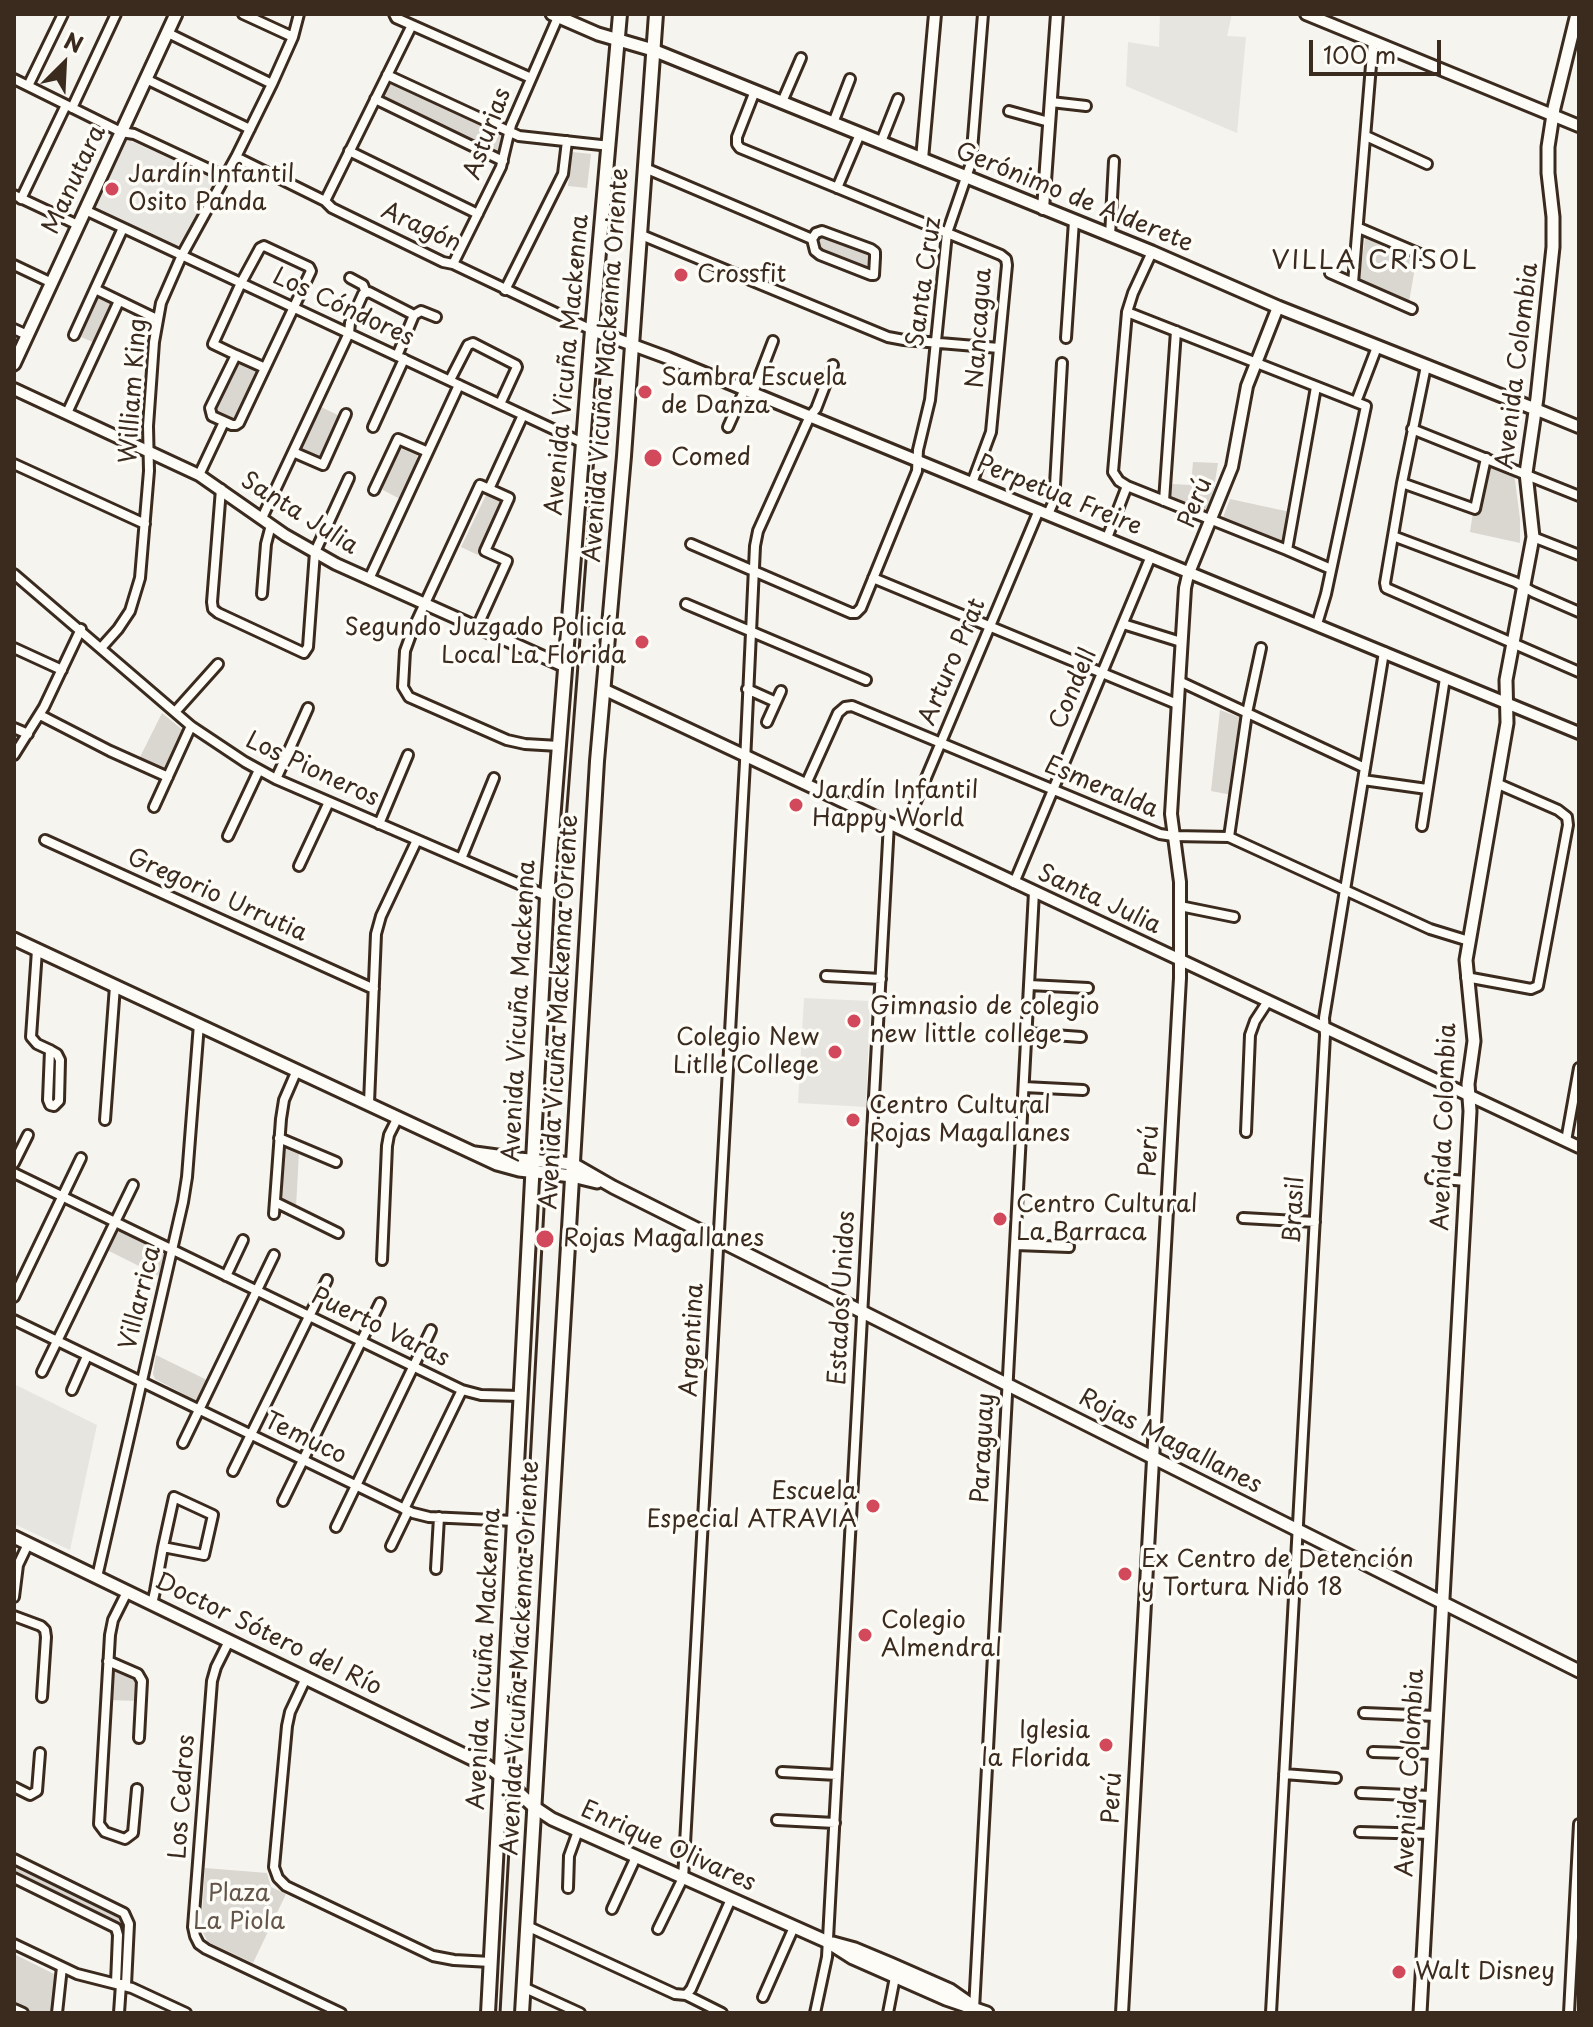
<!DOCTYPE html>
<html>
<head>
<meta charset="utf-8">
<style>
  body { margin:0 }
  #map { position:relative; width:1593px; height:2027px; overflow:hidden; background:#f5f4ee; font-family:"Playpen Sans",sans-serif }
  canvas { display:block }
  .frame { position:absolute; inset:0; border:16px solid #3b2a1e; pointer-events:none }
  .north { position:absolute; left:24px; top:24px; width:80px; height:80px; -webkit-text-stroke:6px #fdfcf7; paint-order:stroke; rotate:24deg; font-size:22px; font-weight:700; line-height:32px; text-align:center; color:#3b2a1e }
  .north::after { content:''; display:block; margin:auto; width:28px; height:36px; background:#3b2a1e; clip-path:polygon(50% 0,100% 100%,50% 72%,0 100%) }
  .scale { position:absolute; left:1309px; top:40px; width:132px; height:36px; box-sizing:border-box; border:4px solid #3b2a1e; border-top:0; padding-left:10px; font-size:24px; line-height:28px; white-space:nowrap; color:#3b2a1e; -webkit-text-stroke:6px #fdfcf7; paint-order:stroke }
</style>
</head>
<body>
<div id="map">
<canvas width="1593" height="2027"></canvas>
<div class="frame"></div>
<div class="north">N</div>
<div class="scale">100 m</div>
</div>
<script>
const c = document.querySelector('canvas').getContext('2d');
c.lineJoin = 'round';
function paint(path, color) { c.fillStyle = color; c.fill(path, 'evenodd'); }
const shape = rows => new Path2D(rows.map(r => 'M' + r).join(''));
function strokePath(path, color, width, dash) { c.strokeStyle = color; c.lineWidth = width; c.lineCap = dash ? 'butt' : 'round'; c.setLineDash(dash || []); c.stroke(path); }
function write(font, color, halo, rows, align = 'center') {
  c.font = font + ' "Playpen Sans",sans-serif'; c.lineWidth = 7; c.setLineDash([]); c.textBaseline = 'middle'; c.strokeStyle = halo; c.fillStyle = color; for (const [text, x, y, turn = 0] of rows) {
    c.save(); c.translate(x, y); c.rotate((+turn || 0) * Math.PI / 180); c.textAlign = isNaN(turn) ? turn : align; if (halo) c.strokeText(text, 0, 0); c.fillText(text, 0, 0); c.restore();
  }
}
const built = shape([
  [1160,14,1232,14,1227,36,1246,37,1237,133,1126,86,1128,42,1159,47],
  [127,139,215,179,180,249,94,211],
  [804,998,870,1001,866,1107,798,1103],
  [14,1384,97,1425,70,1550,14,1524]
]);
const green = shape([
  [388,79,501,133,499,154,379,98],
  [572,152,591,154,587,188,568,186],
  [823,235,870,252,871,266,868,272,820,251,817,245,817,238],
  [1365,238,1416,262,1409,302,1359,282],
  [98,296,114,304,95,343,79,336],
  [239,358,259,367,233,423,213,414],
  [319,406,342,417,321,462,297,452],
  [402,449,417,455,418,459,400,499,383,490,382,487,399,451],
  [1193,462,1218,463,1214,488,1206,512,1168,499,1171,484,1191,485],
  [1488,462,1514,473,1520,519,1520,543,1470,532,1473,513,1477,513],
  [487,493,503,500,478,555,461,547],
  [1230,499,1290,512,1283,542,1222,520],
  [1220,710,1244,719,1232,795,1211,791],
  [162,713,184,731,167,770,139,759],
  [283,1145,299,1152,296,1207,279,1201],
  [115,1232,121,1232,163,1252,165,1256,159,1276,107,1250],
  [156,1355,209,1381,200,1400,195,1400,155,1379,153,1374],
  [115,1668,135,1676,138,1680,137,1701,110,1700,112,1669],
  [14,1860,127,1918,124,1979,118,1977,118,1930,14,1877],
  [205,1868,267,1873,271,1887,286,1894,253,1963,208,1942,201,1929],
  [14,1954,56,1975,53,2013,33,2013,14,2004]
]);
const minor = shape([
  [243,14,293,37],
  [394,14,396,18,531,78],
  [168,33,272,84],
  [387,75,519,136,610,146],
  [14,79,121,132,134,134,226,177],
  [146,79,250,129],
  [28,86,63,14],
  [755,91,737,137,737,144,740,148,1001,255,1006,259,1007,265,991,432,972,483],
  [375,99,503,161],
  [782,102,801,58],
  [1051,102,1086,106],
  [72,108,116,14],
  [1009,111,1049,122],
  [833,123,850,79],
  [1366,136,1427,164],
  [881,142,898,99],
  [349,151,478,214],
  [236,157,325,201,332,208,443,262,453,264,592,330],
  [645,168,812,239,816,233,822,231,871,249,875,252,875,257,874,275,871,275,820,255,815,251,812,239],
  [837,188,860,134],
  [14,195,78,225],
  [21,199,66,105],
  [325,201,412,25],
  [85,210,583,443],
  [1359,228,1420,254],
  [639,234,888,337,904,340,999,348],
  [1110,236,1114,161],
  [1152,252,1133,293,1127,312,1113,472,1119,481,1127,486,1287,550,1331,569],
  [453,264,501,167,511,125,558,17],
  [14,265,52,283],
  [1330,273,1412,309],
  [350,278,363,285,366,293],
  [1353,283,1373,41],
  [95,289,157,319],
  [505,290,563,174,567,141],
  [366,293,369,292,414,315],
  [1127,312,1366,406,1326,594,1317,624],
  [414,315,421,311,436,317],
  [14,329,27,335],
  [74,335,123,228],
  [1066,338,1074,221],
  [236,355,210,408,212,416,232,425,236,425,239,423,311,271,309,267,264,246,260,248,241,283,213,344,236,355,265,368],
  [397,356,414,315],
  [1426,366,1402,483,1385,583,1386,588,1579,672],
  [450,380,468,345,473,343,516,365,517,367,500,404],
  [753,393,773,341],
  [1356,402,1377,347],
  [67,413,119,301],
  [523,415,489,489,480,485,413,629,405,651,403,687,409,697,507,740,525,744,559,746],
  [373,427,404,359],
  [728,427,745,389],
  [1412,429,1579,496],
  [293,452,323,465,346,414],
  [14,464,145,524],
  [199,475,224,422],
  [1402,483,1475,509,1486,458],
  [221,489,212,602,213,609,218,613,304,653,308,647,315,552,349,478],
  [374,490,398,439,428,452],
  [1164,501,1176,331],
  [1048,514,1053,503,1055,485,1062,363],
  [262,518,349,333,350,323,363,294,366,293],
  [1393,536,1515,582,1533,592,1579,612],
  [1533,537,1579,555],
  [1107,538,1127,486],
  [691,544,851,613,856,613,861,608,917,471,918,450,930,400,947,233,971,163,983,14],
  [1287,550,1316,387],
  [14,574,191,726,245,762,276,779,547,896],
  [873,578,1177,704],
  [369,579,459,385],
  [262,594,266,544,271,525],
  [686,604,866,680],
  [1123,624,1181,642],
  [477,627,507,561,485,551,509,498,489,489],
  [14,648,62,670],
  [101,648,118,629,130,611,140,578,149,471,148,426,154,342,161,303,182,255,236,157,272,84,293,37,299,14],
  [1179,681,1365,768],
  [747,689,776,702],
  [175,712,218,664],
  [40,715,110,751,168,777],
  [767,722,781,691],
  [14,728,28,734],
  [14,755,44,707,81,629],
  [276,779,308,708],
  [1363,780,1427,789],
  [806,784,838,713,845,707,852,706,1160,834,1173,836,1229,837,1430,929,1469,941],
  [154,807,191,726],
  [379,824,408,755],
  [1422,826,1445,678],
  [904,830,1039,510],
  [228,836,259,770],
  [1229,837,1247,713,1261,648],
  [45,840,374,989],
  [461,859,494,778],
  [299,866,329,802],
  [1014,883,1151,556],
  [1180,906,1234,917],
  [37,950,31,1037,37,1044,50,1050,57,1054,60,1060,59,1101,54,1106,50,1105,48,1100,50,1050],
  [826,976,881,979],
  [1466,977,1531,989,1538,986,1568,825,1567,817,1558,810,1496,783],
  [1029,985,1088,988],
  [1027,1033,1081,1037],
  [1024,1087,1083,1090],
  [369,1103,376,934,381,916,417,840],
  [105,1120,115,986],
  [1246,1132,1250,1035,1255,1021,1268,1001],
  [279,1138,336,1162],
  [1566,1141,1579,1068],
  [14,1163,28,1135],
  [14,1173,462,1390,481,1395,521,1396],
  [1431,1178,1466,1181],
  [275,1202,338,1233],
  [274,1214,281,1119,284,1100,297,1070],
  [1243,1218,1315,1222],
  [1016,1245,1069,1247],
  [382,1260,387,1146,389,1135,398,1117],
  [226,1276,243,1240],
  [14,1297,81,1158],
  [14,1320,413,1513,429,1517,514,1521],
  [42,1372,133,1185],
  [72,1390,87,1356],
  [183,1443,274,1255],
  [233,1471,327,1280],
  [283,1501,380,1303],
  [404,1509,462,1390],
  [336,1527,431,1330],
  [391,1546,408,1511],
  [436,1569,439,1517],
  [97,1577,183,1202,187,1177,199,1024],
  [127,1592,113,1620,110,1635,99,1824,105,1832,125,1839,133,1833,137,1789],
  [14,1597,18,1565,28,1544],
  [152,1604,155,1591,163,1547,174,1497,213,1515,204,1555,163,1547],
  [14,1616,41,1626,45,1630,46,1637,42,1697],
  [229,1641,216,1667,212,1681,193,1927,195,1936,199,1944,206,1949,341,2013],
  [108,1661,138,1674,142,1681,139,1738],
  [306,1678,290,1712,287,1726,274,1867,278,1878,286,1886,433,1956,454,1960,491,1962],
  [1364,1713,1436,1716],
  [1373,1752,1434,1754],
  [782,1772,837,1775],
  [1284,1774,1336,1778],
  [14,1787,30,1795,37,1791,40,1753],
  [1361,1793,1432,1796],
  [777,1820,835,1823],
  [1360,1832,1430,1834],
  [14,1859,124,1913,129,1924,126,1985],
  [14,1878,116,1928,118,1935,116,1983],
  [568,1888,569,1856,578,1831],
  [612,1909,636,1857],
  [527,1926,675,1994,686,1995,722,2013],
  [658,1929,683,1878,684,1862,745,762,755,546,758,531,810,416,816,409,833,365],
  [14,1944,77,1974,132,1988,186,2013],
  [523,1987,580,2013],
  [686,1995,691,1989,731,1899],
  [763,1997,794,1927],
  [14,2009,23,2013],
  [974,2009,1034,892],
  [57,2013,62,1967],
  [119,2013,121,1984],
  [815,2013,827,1957,889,823],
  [888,2013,896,1972],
  [1271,2013,1325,1035,1324,1018,1384,652],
  [1569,2013,1579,1824]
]);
const tertiary = shape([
  [1306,14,1579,126],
  [922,159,935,14],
  [1043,209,1057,14],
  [592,330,668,358,1579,733],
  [14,389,199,475,285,535,336,564,566,667],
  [1535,409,1579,427],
  [603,689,1579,1147],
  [1122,2013,1180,978,1180,882,1171,814,1185,588,1188,575,1232,467,1247,386,1278,307]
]);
const secondary = shape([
  [552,14,598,34,653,50,1152,252,1278,307,1535,409],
  [14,364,176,14],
  [14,939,497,1164,519,1170,572,1176,597,1182],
  [475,1153,519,1159,573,1164,613,1187,1579,1671],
  [14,1537,487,1766,501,1776,534,1807,552,1819,828,1942,853,1958,946,1999,987,2013],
  [833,1943,855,1949,891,1964,950,1990,970,2004],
  [1420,2013,1470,1111,1468,1084,1474,1041,1466,960,1507,723,1506,680,1533,537,1526,473,1537,398,1553,247,1553,217,1548,173,1548,147,1554,108,1577,14]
]);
const primary = shape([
  [488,2013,547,896,591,342,620,14],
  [522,2013,597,761,624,456,656,14]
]);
const rail = shape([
  [500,2013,563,860,601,365]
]);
const markers = [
  [112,189,8,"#d1495b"],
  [681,275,8,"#d1495b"],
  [645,392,8,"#d1495b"],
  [653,458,10,"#d1495b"],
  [642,642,8,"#d1495b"],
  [796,805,8,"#d1495b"],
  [854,1021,8,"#d1495b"],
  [835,1052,8,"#d1495b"],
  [853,1120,8,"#d1495b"],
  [1000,1219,8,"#d1495b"],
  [545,1239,10,"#d1495b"],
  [873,1506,8,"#d1495b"],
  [1125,1574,8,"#d1495b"],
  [865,1635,8,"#d1495b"],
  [1106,1745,8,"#d1495b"],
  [1399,1972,8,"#d1495b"]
];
const streetNames = [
  ["Asturias",488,134,-70],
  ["Manutara",75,180,-65],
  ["Gerónimo de Alderete",1074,198,22],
  ["Aragón",421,228,25],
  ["Santa Cruz",925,282,-82],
  ["Los Cóndores",343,308,25],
  ["Nancagua",980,328,-86],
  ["Avenida Vicuña Mackenna",568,365,-85],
  ["Avenida Vicuña Mackenna Oriente",607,365,-86],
  ["Avenida Colombia",1518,366,-83],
  ["William King",134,391,-86],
  ["Perpetua Freire",1059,496,22],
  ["Perú",1196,503,-68],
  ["Santa Julia",299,514,32],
  ["Arturo Prat",953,662,-67],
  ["Condell",1074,689,-67],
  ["Los Pioneros",312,770,25],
  ["Esmeralda",1101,788,23],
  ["Gregorio Urrutia",217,896,24],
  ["Santa Julia",1099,900,25],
  ["Avenida Vicuña Mackenna",520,1011,-87],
  ["Avenida Vicuña Mackenna Oriente",560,1012,-87],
  ["Avenida Colombia",1445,1127,-88],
  ["Perú",1150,1151,-87],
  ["Brasil",1295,1210,-87],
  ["Villarrica",141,1298,-76],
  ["Estados Unidos",843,1298,-87],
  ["Puerto Varas",380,1328,26],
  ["Argentina",693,1340,-87],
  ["Temuco",305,1439,26],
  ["Rojas Magallanes",1170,1442,27],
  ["Paraguay",984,1448,-87],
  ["Doctor Sótero del Río",268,1635,26],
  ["Avenida Vicuña Mackenna Oriente",521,1658,-87],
  ["Avenida Vicuña Mackenna",485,1659,-87],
  ["Avenida Colombia",1411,1773,-87],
  ["Los Cedros",183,1797,-86],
  ["Perú",1113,1798,-87],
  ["Enrique Olivares",668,1847,24]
];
const poiNames = [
  ["Jardín Infantil",128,175],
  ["Osito Panda",128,203],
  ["Crossfit",697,275],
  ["Sambra Escuela",661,378],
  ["de Danza",661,406],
  ["Comed",671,458],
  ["Segundo Juzgado Policía",626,628,"right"],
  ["Local La Florida",626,656,"right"],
  ["Jardín Infantil",812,791],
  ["Happy World",812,819],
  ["Gimnasio de colegio",870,1007],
  ["new little college",870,1035],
  ["Colegio New",819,1038,"right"],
  ["Litlle College",819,1066,"right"],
  ["Centro Cultural",869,1106],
  ["Rojas Magallanes",869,1134],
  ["Centro Cultural",1016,1205],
  ["La Barraca",1016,1233],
  ["Rojas Magallanes",563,1239],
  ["Escuela",857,1492,"right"],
  ["Especial ATRAVIA",857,1520,"right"],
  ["Ex Centro de Detención",1141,1560],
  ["y Tortura Nido 18",1141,1588],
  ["Colegio",881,1621],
  ["Almendral",881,1649],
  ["Iglesia",1090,1731,"right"],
  ["la Florida",1090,1759,"right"],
  ["Walt Disney",1415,1972]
];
const parkNames = [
  ["Plaza",239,1894],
  ["La Piola",239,1922]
];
const neighbourhoodNames = [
  ["VILLA CRISOL",1375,262]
];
paint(built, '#e7e5df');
paint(green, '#dad6d0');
strokePath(minor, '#3b2a1e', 14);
strokePath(tertiary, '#3b2a1e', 16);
strokePath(secondary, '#3b2a1e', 17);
strokePath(primary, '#3b2a1e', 18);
strokePath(minor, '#fdfcf7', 8);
strokePath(tertiary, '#fdfcf7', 10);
strokePath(secondary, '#fdfcf7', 11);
strokePath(primary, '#fdfcf7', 12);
strokePath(rail, '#3b2a1e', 3);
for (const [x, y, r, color] of markers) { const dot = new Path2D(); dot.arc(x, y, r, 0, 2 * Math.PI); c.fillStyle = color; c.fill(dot); strokePath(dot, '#fdfcf7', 3); }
write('24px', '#3b2a1e', '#fdfcf7', streetNames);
write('24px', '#3b2a1e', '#fdfcf7', poiNames, 'left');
write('24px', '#63554a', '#fdfcf7', parkNames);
c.letterSpacing = '2px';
write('26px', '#3b2a1e', '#fdfcf7', neighbourhoodNames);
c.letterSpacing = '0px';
</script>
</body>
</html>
